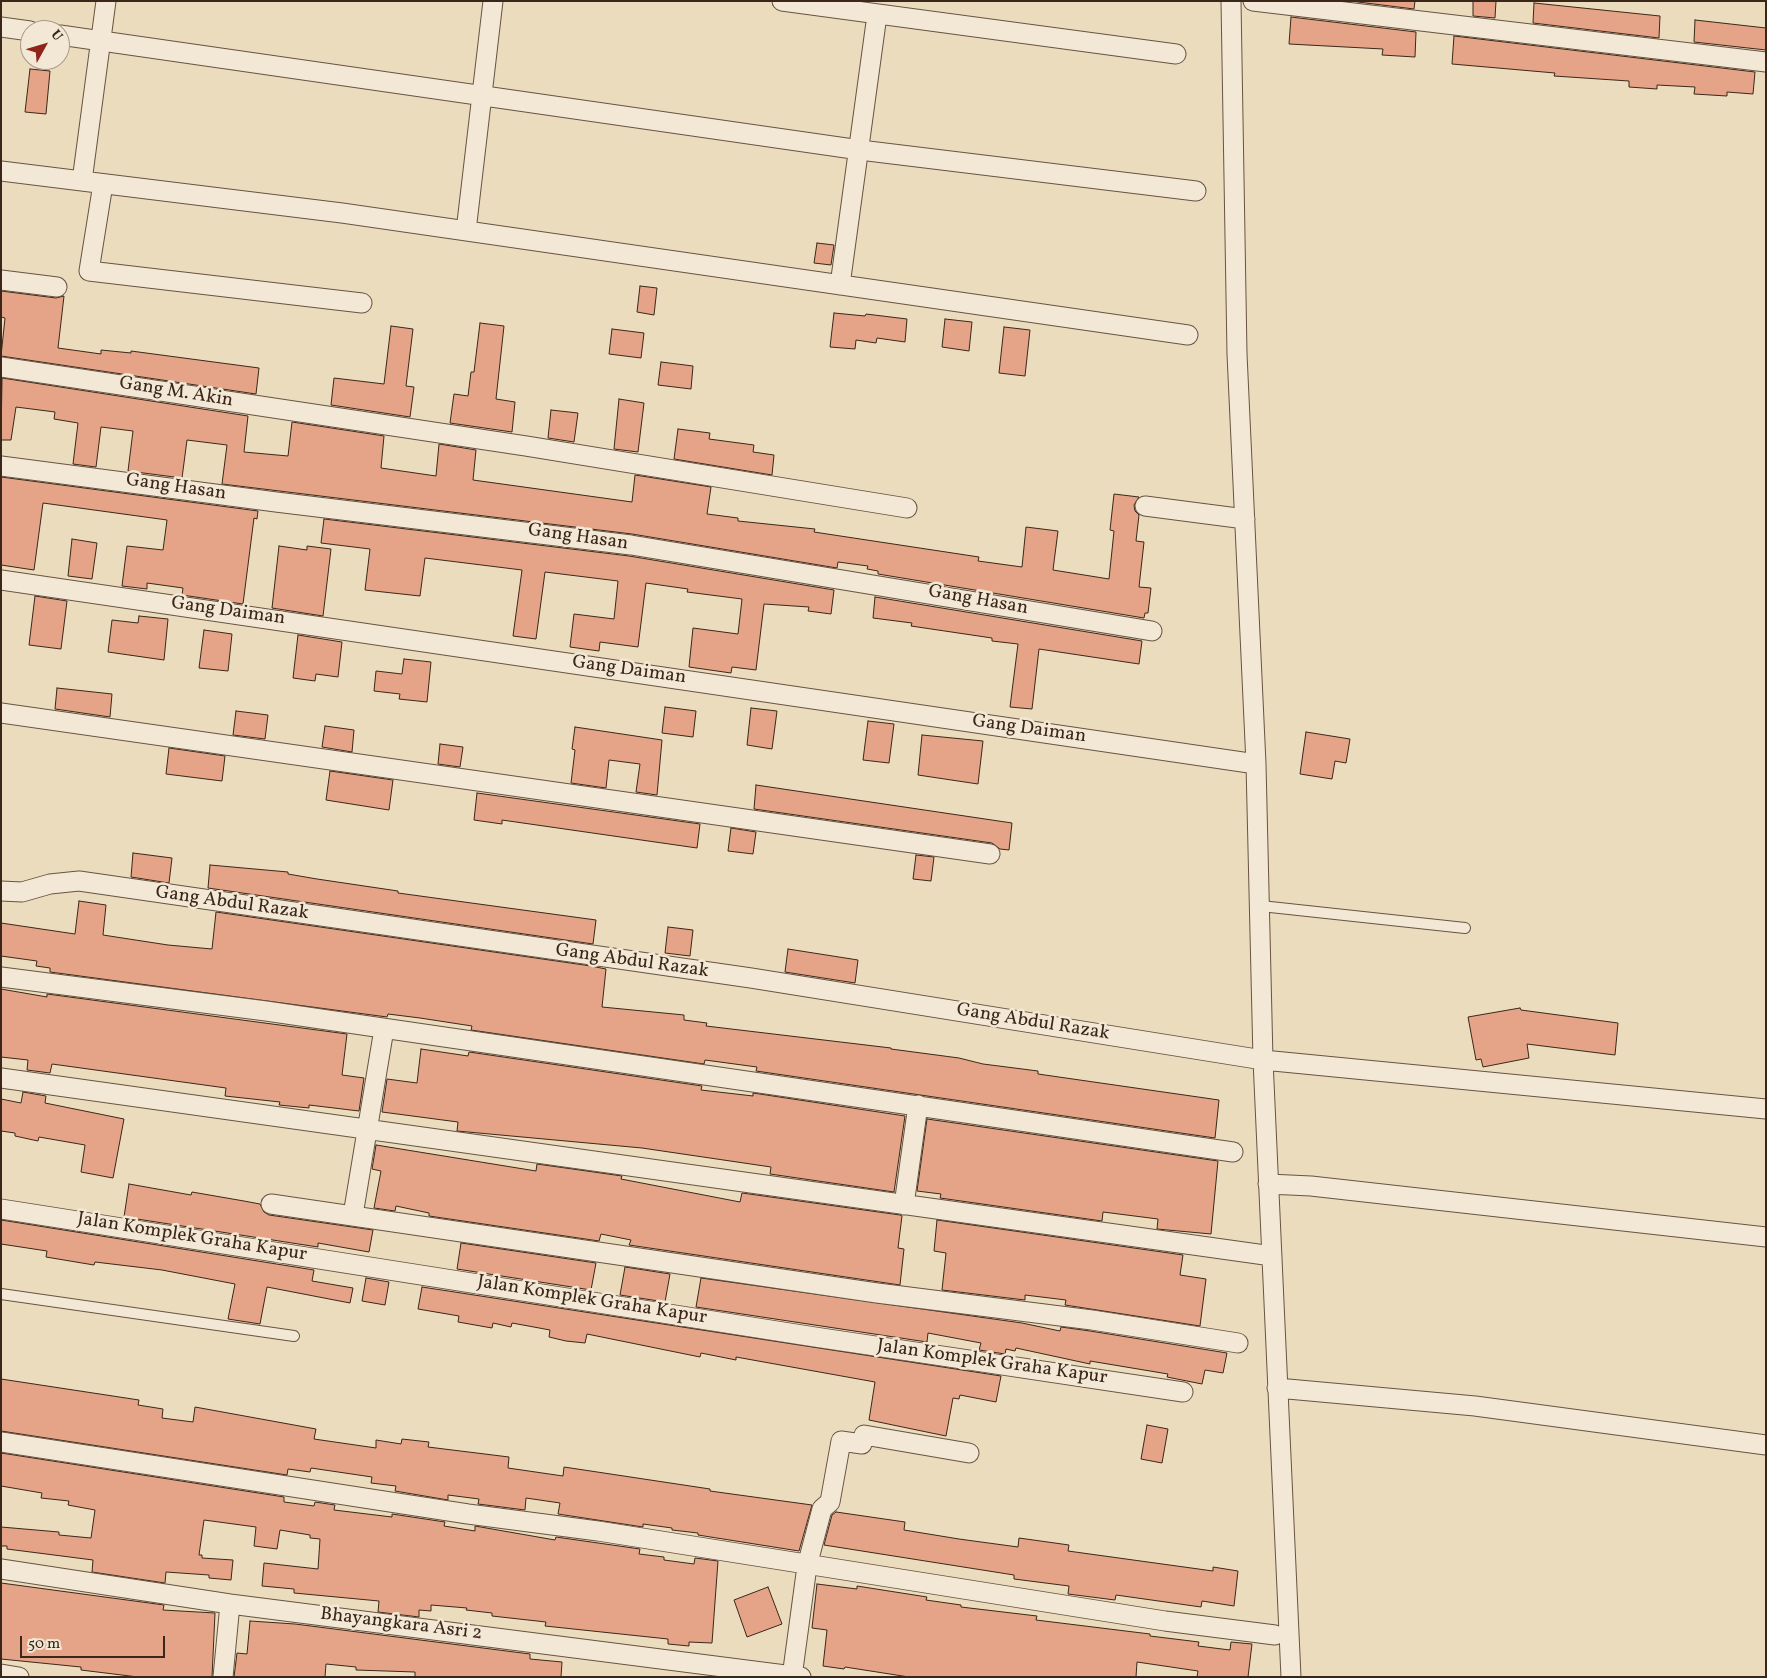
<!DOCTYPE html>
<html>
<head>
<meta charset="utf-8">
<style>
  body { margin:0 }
  #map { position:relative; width:1767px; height:1678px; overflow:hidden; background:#ebdcbe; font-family:Vollkorn,serif }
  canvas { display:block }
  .frame { position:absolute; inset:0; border:2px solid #3b2719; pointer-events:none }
  .north { position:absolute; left:20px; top:20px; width:50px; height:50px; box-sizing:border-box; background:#f2e8d5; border:1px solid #a99b8a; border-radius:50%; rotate:51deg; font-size:14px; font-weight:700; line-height:20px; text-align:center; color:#3b2719 }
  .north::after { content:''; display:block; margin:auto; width:18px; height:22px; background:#8f2418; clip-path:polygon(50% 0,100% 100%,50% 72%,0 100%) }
  .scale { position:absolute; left:20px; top:1636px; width:145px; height:22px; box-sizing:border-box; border:2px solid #3b2719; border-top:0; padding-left:6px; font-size:15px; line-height:18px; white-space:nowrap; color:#3b2719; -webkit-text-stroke:4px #f2e8d5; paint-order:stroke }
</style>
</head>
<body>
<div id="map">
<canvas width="1767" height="1678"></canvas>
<div class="frame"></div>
<div class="north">U</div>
<div class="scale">50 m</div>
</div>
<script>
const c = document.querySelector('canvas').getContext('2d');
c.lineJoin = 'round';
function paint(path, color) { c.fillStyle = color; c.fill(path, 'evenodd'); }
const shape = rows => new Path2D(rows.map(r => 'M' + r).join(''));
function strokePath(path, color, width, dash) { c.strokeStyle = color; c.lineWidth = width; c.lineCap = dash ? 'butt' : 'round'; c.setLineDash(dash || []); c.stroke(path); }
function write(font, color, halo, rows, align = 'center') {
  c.font = font + ' Vollkorn,serif'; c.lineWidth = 5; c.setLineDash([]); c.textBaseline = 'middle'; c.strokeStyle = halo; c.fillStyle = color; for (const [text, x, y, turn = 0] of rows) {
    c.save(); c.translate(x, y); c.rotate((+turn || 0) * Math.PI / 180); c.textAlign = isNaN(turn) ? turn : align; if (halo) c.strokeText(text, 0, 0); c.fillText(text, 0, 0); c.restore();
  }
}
const building = shape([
  [1350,1,1415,1,1414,9,1350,1],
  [1473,1,1496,1,1495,18,1473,16,1473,1],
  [1534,3,1660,16,1659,38,1533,23,1534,3],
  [1291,17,1416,32,1415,57,1382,55,1383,49,1289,44,1291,17],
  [1695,20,1766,28,1766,50,1694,42,1695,20],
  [1454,36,1755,72,1753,94,1727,92,1727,96,1694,94,1695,87,1657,85,1657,89,1629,87,1629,81,1554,76,1555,73,1452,64,1454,36],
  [30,69,50,71,46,114,25,112,30,69],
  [817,243,834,245,831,265,814,263,817,243],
  [640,286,657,288,654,315,637,312,640,286],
  [1,291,56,298,64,296,58,348,101,354,101,350,131,353,131,351,259,368,256,394,1,356,5,318,1,317,1,291],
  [834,313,865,316,866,314,907,319,905,342,877,338,876,343,856,340,855,349,830,347,834,313],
  [945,319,972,322,969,351,942,347,945,319],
  [480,323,504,326,496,399,515,402,512,432,450,423,454,394,468,396,471,372,474,372,480,323],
  [391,326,413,329,406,386,414,387,410,417,331,405,334,378,384,384,391,326],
  [1004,327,1030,330,1025,376,999,373,1004,327],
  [612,329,644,333,641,358,609,354,612,329],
  [661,362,693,366,691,389,658,385,661,362],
  [2,378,248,416,244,452,288,456,292,422,384,436,381,468,436,476,439,444,476,450,473,480,632,502,635,475,711,487,707,514,738,518,738,521,815,529,814,532,979,557,978,561,1022,567,1026,527,1058,531,1053,570,1109,579,1114,531,1110,530,1114,494,1139,497,1134,505,1135,511,1139,515,1136,541,1144,542,1139,587,1151,588,1148,613,1145,613,1144,618,878,574,878,571,867,569,868,566,838,562,837,568,632,534,222,484,227,445,187,440,182,478,128,471,133,431,101,427,96,467,73,464,78,423,54,419,55,412,16,407,11,440,1,440,2,378],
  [619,399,644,403,638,452,614,449,619,399],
  [551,410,578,413,574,442,548,438,551,410],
  [678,429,710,433,709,439,754,445,753,452,774,455,772,475,674,459,678,429],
  [1,477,258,511,257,519,254,518,243,604,182,595,183,588,147,583,147,589,122,586,127,546,163,550,167,520,43,503,34,570,1,565,1,477],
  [324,519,629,556,834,590,831,614,808,611,809,607,764,604,756,670,732,667,731,673,689,667,693,628,738,634,742,599,687,592,688,589,646,583,638,647,600,642,599,651,570,647,574,614,614,619,618,581,545,572,536,639,513,636,522,570,425,558,420,596,365,590,370,549,321,543,324,519],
  [72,539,97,543,92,579,68,576,72,539],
  [279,546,307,550,307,546,331,549,323,616,272,608,279,546],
  [35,596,67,601,61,649,29,645,35,596],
  [875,597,1142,641,1139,664,1039,649,1032,709,1010,707,1018,644,992,641,992,638,911,626,912,623,873,618,875,597],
  [139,616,168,619,164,660,108,652,112,620,138,623,139,616],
  [204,630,232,634,228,671,199,668,204,630],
  [298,635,342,642,338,677,316,674,315,681,293,678,298,635],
  [404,659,431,662,427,702,399,699,400,694,374,691,376,671,402,674,404,659],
  [57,688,112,694,110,717,55,709,57,688],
  [665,707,696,711,693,737,662,733,665,707],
  [751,708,777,711,772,749,747,745,751,708],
  [236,711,268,715,265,739,233,735,236,711],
  [868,721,894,724,889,763,863,760,868,721],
  [325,726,354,730,352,752,322,747,325,726],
  [575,727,662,740,657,795,636,792,640,764,609,760,606,788,571,783,575,750,572,749,575,727],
  [1306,732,1350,739,1346,763,1335,761,1332,779,1300,774,1306,732],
  [922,735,983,741,978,784,918,775,922,735],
  [440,744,463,747,460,767,438,764,440,744],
  [169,748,225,756,222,781,166,774,169,748],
  [330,771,393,780,389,810,326,800,330,771],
  [756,785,1012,823,1009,850,1000,849,992,843,754,809,756,785],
  [477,793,700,824,697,848,502,820,502,824,474,820,477,793],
  [731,828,756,832,753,854,728,851,731,828],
  [133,853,172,858,169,883,131,877,133,853],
  [916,855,934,857,931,881,913,879,916,855],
  [210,865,288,872,288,874,317,879,398,891,398,893,596,920,593,944,208,888,210,865],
  [79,901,106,905,103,935,168,945,212,949,216,912,591,966,606,969,602,1007,684,1015,684,1020,707,1023,706,1026,891,1048,891,1049,959,1058,983,1064,1038,1071,1038,1074,1219,1100,1215,1138,756,1071,757,1067,705,1060,704,1064,471,1030,472,1026,420,1018,388,1014,387,1017,50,972,50,968,36,966,37,961,1,956,1,923,75,934,79,901],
  [668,927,693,930,690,956,665,953,668,927],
  [788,949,858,960,855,983,785,972,788,949],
  [1,989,47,997,47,994,347,1034,342,1075,364,1078,359,1111,309,1105,309,1108,279,1105,280,1102,225,1096,226,1088,52,1064,50,1073,27,1070,28,1060,1,1057,1,989],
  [1520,1008,1521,1010,1618,1023,1615,1055,1527,1044,1529,1058,1483,1067,1481,1059,1476,1060,1468,1017,1520,1008],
  [421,1049,468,1056,469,1052,702,1086,701,1090,753,1096,753,1093,905,1116,894,1192,770,1174,771,1167,642,1148,457,1131,458,1122,382,1112,387,1079,417,1083,421,1049],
  [23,1092,46,1096,45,1103,124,1119,113,1178,81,1172,85,1145,39,1137,38,1141,15,1136,15,1133,1,1131,1,1099,21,1103,23,1092],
  [927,1119,1218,1161,1211,1234,1157,1229,1158,1219,1103,1212,1102,1221,940,1198,941,1194,917,1191,927,1119],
  [376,1145,536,1171,537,1164,622,1176,621,1179,740,1202,742,1193,900,1215,902,1216,898,1248,904,1249,900,1285,629,1245,631,1240,601,1234,599,1241,429,1216,429,1213,396,1206,395,1211,374,1208,381,1171,372,1169,376,1145],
  [129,1184,191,1195,192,1192,244,1201,260,1204,264,1212,269,1215,373,1230,369,1252,318,1243,318,1247,124,1217,129,1184],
  [1,1220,314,1270,312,1281,353,1288,350,1303,267,1287,260,1324,228,1319,235,1284,162,1270,95,1262,94,1265,46,1257,47,1251,1,1244,1,1220],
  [937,1220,1183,1255,1180,1275,1206,1279,1200,1326,1065,1305,1066,1300,1025,1295,1025,1300,942,1290,946,1253,934,1251,937,1220],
  [461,1243,596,1263,591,1290,457,1269,461,1243],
  [625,1267,670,1274,665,1302,620,1295,625,1267],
  [366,1278,389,1282,385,1305,362,1301,366,1278],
  [701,1278,1022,1323,1060,1331,1061,1327,1090,1331,1227,1353,1223,1373,1205,1370,1202,1384,1167,1377,1168,1374,1090,1361,1090,1364,1016,1348,1015,1351,1006,1349,1005,1354,979,1350,981,1343,928,1333,927,1342,696,1307,701,1278],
  [422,1287,1001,1376,996,1402,960,1395,959,1399,953,1398,946,1436,917,1430,869,1420,875,1382,736,1357,736,1360,701,1353,700,1357,587,1334,585,1343,566,1341,549,1337,550,1330,512,1323,511,1327,493,1323,492,1328,458,1322,459,1316,418,1309,422,1287],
  [1,1379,139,1400,138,1405,163,1409,162,1418,193,1422,195,1407,316,1429,314,1439,376,1448,376,1440,401,1444,402,1439,429,1442,428,1447,509,1457,508,1468,563,1476,564,1467,710,1489,710,1491,812,1505,799,1551,698,1535,698,1533,672,1530,672,1528,643,1524,643,1527,558,1514,560,1503,526,1498,525,1510,478,1504,479,1499,448,1495,448,1500,395,1491,396,1486,371,1483,372,1477,311,1468,310,1472,288,1469,287,1475,1,1431,1,1379],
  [1147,1425,1168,1429,1162,1463,1141,1459,1147,1425],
  [1,1453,284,1497,284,1502,314,1506,315,1502,335,1505,334,1510,392,1517,392,1514,445,1522,444,1526,475,1531,475,1526,555,1540,556,1537,640,1549,639,1554,664,1557,664,1560,694,1564,695,1558,718,1561,712,1643,689,1642,689,1646,668,1644,668,1639,545,1626,546,1622,492,1616,492,1613,466,1610,467,1608,431,1605,431,1611,419,1610,419,1617,378,1612,379,1601,294,1593,294,1589,262,1586,264,1563,318,1569,320,1539,310,1538,310,1535,280,1530,277,1549,254,1546,256,1527,204,1520,199,1555,202,1555,202,1558,233,1560,231,1580,209,1578,209,1575,166,1572,165,1583,92,1572,93,1560,7,1549,7,1546,1,1546,1,1527,59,1532,59,1535,91,1538,95,1510,68,1505,69,1501,41,1498,42,1493,1,1486,1,1453],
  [836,1512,905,1522,904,1530,959,1539,1018,1547,1019,1538,1069,1545,1068,1551,1213,1571,1213,1567,1238,1571,1234,1606,1202,1601,1201,1607,1116,1595,1115,1600,1068,1594,1069,1586,1014,1579,1014,1575,824,1545,832,1515,836,1512],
  [1,1583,164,1605,163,1610,215,1613,212,1677,138,1677,81,1670,81,1667,1,1659,1,1583],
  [817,1584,857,1589,857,1586,927,1597,926,1600,961,1605,961,1607,1037,1616,1036,1620,1150,1634,1150,1636,1199,1642,1198,1646,1230,1650,1231,1642,1252,1644,1248,1677,1197,1677,1198,1671,1137,1662,1136,1677,909,1677,845,1667,844,1669,823,1666,827,1630,812,1628,817,1584],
  [768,1587,782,1624,747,1637,734,1600,768,1587],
  [250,1621,295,1624,530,1654,530,1659,562,1662,561,1677,415,1677,415,1672,356,1670,356,1667,326,1664,325,1677,234,1677,237,1653,247,1654,250,1621]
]);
const service = shape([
  [1261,906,1465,928],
  [1,1294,294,1336]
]);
const minor = shape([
  [106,1,82,181,342,213,1188,335],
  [782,1,1176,54],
  [1231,1,1237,354,1256,764,1263,1060,1291,1677],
  [1253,1,1766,62],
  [1,27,30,31],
  [60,35,860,150,1196,191],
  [1,171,82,181],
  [103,184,89,271,362,303],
  [466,231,493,1],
  [1,280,57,287],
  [840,285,877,15],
  [1,367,526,446,907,508],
  [1,466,276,502,631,545,1152,631],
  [1145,506,1245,519],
  [1,580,1256,764],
  [1,713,990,854],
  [1,891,22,892,50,884,79,881,751,978,1263,1060,1766,1109],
  [1,977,266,1011,1233,1152],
  [1,1078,1272,1256],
  [1268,1184,1311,1186,1766,1237],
  [271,1204,877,1293,1092,1320,1238,1343],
  [904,1205,918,1105],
  [1,1209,815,1337,1183,1392],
  [353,1215,384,1029],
  [1277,1388,1475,1406,1766,1445],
  [1,1442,468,1514,598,1531,1165,1621,1275,1635],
  [1,1569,230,1604,801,1677],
  [1,1674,19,1677],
  [223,1677,230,1604],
  [792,1677,807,1566,822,1509,830,1502,841,1441,862,1444,864,1435,969,1453]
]);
const streetNames = [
  ["Gang M. Akin",176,393,9],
  ["Gang Hasan",176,488,8],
  ["Gang Hasan",578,538,8],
  ["Gang Hasan",978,601,10],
  ["Gang Daiman",228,612,8],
  ["Gang Daiman",629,671,8],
  ["Gang Daiman",1029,730,8],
  ["Gang Abdul Razak",232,904,8],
  ["Gang Abdul Razak",632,962,8],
  ["Gang Abdul Razak",1033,1023,9],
  ["Jalan Komplek Graha Kapur",192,1238,9],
  ["Jalan Komplek Graha Kapur",592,1301,9],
  ["Jalan Komplek Graha Kapur",992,1363,8],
  ["Bhayangkara Asri 2",401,1625,7]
];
paint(building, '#e5a387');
strokePath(building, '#3b2719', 1);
strokePath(service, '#675442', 12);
strokePath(minor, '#675442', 21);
strokePath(service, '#f2e8d5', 10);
strokePath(minor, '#f2e8d5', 19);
write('19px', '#3b2719', '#f2e8d5', streetNames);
</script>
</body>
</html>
